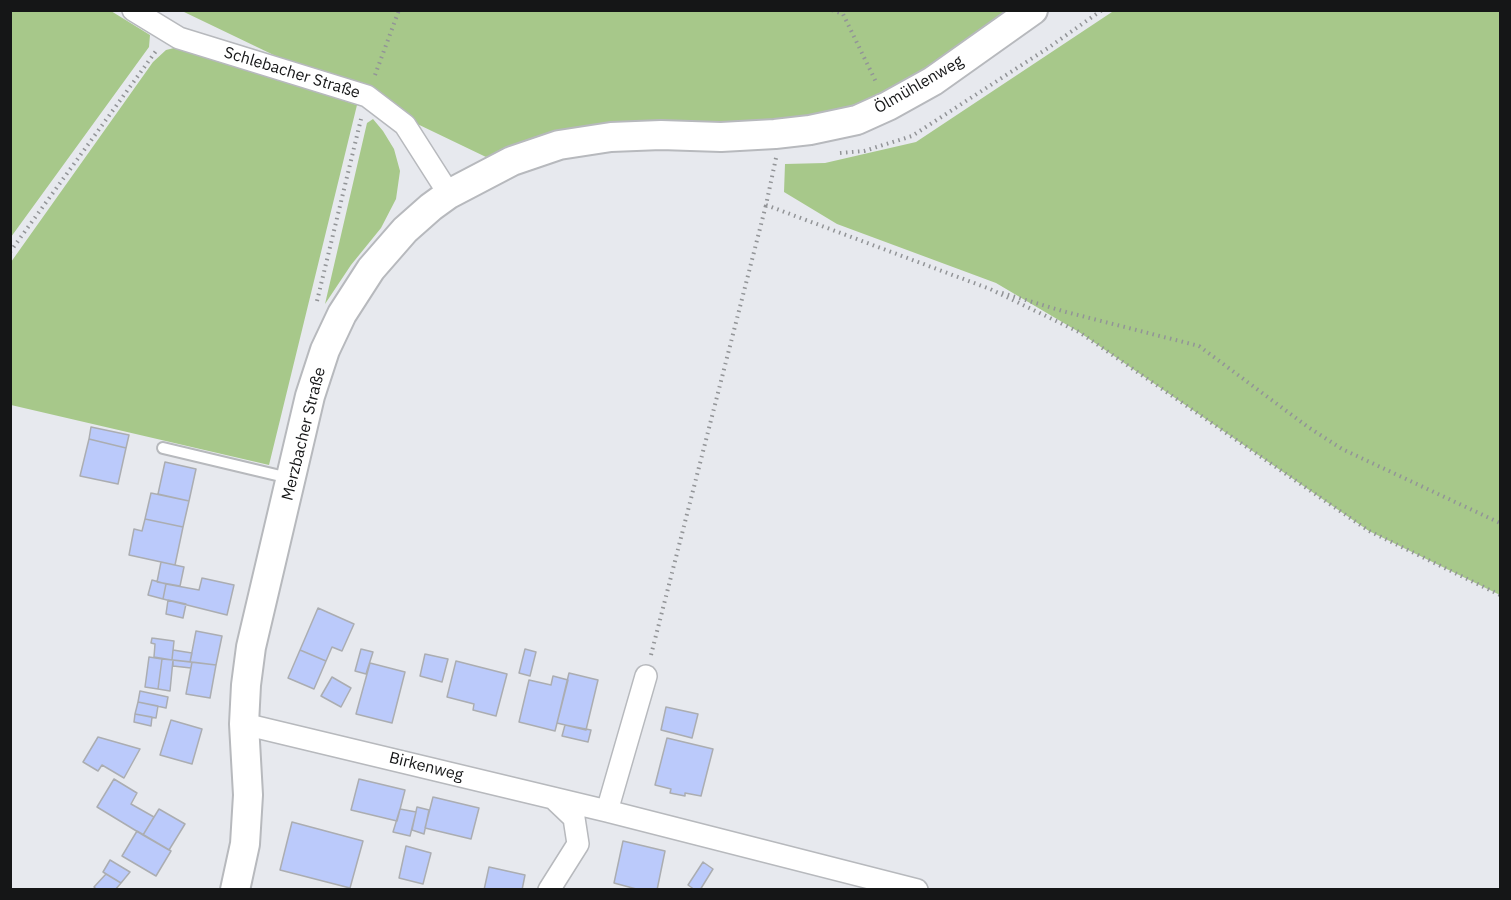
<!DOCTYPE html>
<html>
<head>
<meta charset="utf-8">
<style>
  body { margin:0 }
  #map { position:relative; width:1511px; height:900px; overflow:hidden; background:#e7e9ee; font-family:"IBM Plex Sans",sans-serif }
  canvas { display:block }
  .frame { position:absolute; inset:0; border:12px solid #151617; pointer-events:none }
</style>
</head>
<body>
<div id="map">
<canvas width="1511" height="900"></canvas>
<div class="frame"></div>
</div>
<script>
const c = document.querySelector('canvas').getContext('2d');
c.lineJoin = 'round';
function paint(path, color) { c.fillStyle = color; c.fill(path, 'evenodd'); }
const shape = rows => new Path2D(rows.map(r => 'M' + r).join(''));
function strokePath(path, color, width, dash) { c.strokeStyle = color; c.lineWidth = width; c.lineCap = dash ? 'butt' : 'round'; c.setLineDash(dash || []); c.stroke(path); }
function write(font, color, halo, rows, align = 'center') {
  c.font = font + ' "IBM Plex Sans",sans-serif'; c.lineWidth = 4.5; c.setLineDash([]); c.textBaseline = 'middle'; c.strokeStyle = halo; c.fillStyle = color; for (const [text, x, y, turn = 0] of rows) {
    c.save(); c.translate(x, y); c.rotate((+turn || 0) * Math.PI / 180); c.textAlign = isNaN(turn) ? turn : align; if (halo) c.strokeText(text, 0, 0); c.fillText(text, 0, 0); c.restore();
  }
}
const green = shape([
  [11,10,111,11,150,35,149,47,11,237],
  [1115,10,1500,11,1500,595,1369,531,1079,332,996,283,837,224,784,192,785,164,825,163,916,142],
  [182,11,1014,11,935,64,871,99,821,115,774,123,525,143,486,157],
  [178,47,357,105,269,465,11,405,11,262,153,62,166,50],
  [373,119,383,131,394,149,400,171,396,199,381,228,351,265,325,304,367,123]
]);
const building = shape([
  [91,427,129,435,126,448,89,439,91,427],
  [89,439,126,448,118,484,80,476,89,439],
  [165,462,196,469,189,501,158,494,165,462],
  [151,493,189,501,183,527,145,519,151,493],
  [145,519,183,527,175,565,129,555,134,529,142,531,145,519],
  [161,562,184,567,180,586,157,582,161,562],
  [202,578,234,585,227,615,163,599,166,584,199,590,202,578],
  [152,580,166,584,163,599,148,595,152,580],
  [168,600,186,604,183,618,166,614,168,600],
  [318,608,354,624,342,651,332,647,326,661,300,650,318,608],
  [196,631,222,636,216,665,190,662,196,631],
  [152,638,174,641,172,660,154,657,155,644,151,643,152,638],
  [361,649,373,652,366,674,355,671,361,649],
  [525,649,536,652,530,676,519,673,525,649],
  [173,650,192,653,190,662,172,660,173,650],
  [300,650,326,661,314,689,288,678,300,650],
  [425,654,448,659,442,682,420,676,425,654],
  [149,657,162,659,158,689,145,687,149,657],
  [162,659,173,660,170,691,158,689,162,659],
  [173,660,192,662,191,668,173,666,173,660],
  [456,661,507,674,496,716,473,710,474,704,447,697,456,661],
  [192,662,216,665,210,698,186,694,192,662],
  [370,663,405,672,392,723,356,714,370,663],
  [569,673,598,680,586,730,557,723,569,673],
  [553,676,568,680,555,731,519,722,529,680,551,685,553,676],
  [332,677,351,688,341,707,321,696,332,677],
  [140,691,168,697,166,708,138,702,140,691],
  [138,702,158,706,156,718,135,714,138,702],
  [666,707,698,714,692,738,661,730,666,707],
  [135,714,152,717,151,726,134,722,135,714],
  [171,720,202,729,192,764,160,755,171,720],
  [565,725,591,730,588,742,562,736,565,725],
  [98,737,140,749,124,778,102,765,98,771,83,762,98,737],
  [667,738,713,749,701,796,685,793,685,796,670,793,671,789,655,785,667,738],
  [114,779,137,793,131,804,154,817,143,835,97,807,114,779],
  [359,779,405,790,397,821,351,810,359,779],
  [433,797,479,808,471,839,425,828,433,797],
  [417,807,429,810,424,834,412,830,417,807],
  [159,809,185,824,169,850,143,835,159,809],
  [400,809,416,812,410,836,393,832,400,809],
  [292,822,363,841,350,888,280,870,292,822],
  [137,831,171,851,156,876,122,856,137,831],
  [623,841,665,851,657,890,640,890,614,883,623,841],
  [406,846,431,853,423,884,399,878,406,846],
  [110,860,130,872,121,883,103,872,110,860],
  [703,862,713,869,700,890,695,890,688,885,703,862],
  [489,867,525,875,522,890,484,890,489,867],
  [106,874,121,883,115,890,97,890,94,887,106,874]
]);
const path = shape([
  [832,10,843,14,877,84],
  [375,75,399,10],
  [840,153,864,151,912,136,1048,48,1102,10],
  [776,158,766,205,990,289,1079,332,1369,531,1500,595],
  [10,252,156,51],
  [1002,293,1066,312,1199,346,1308,427,1342,449,1500,523],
  [317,301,361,119],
  [651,655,766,205]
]);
const lane = shape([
  [163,448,289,478]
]);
const street = shape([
  [133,10,179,38,367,96,405,125,449,194],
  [244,724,607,811,917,890],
  [607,811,646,676],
  [549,890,578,844,574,818,553,798]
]);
const secondary = shape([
  [235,890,245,844,248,795,244,724,246,685,251,647,310,396,325,350,342,314,371,269,405,230,431,207,449,194,512,161,559,145,611,137,661,135,721,137,775,134,810,130,857,120,888,106,933,81,1033,10]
]);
const streetNames = [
  ["Schlebacher Straße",292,73,17],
  ["Ölmühlenweg",919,85,-30],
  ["Merzbacher Straße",304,434,-76],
  ["Birkenweg",426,767,14]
];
paint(green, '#a7c88a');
paint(building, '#bbcafb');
strokePath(building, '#abadb1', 1.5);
strokePath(lane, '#b7b9bd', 14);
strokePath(street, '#b7b9bd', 24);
strokePath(secondary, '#b7b9bd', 32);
strokePath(path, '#929497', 4, [1.5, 4.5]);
strokePath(lane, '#fff', 10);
strokePath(street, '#fff', 21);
strokePath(secondary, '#fff', 28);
write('16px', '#151617', '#fff', streetNames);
</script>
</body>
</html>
